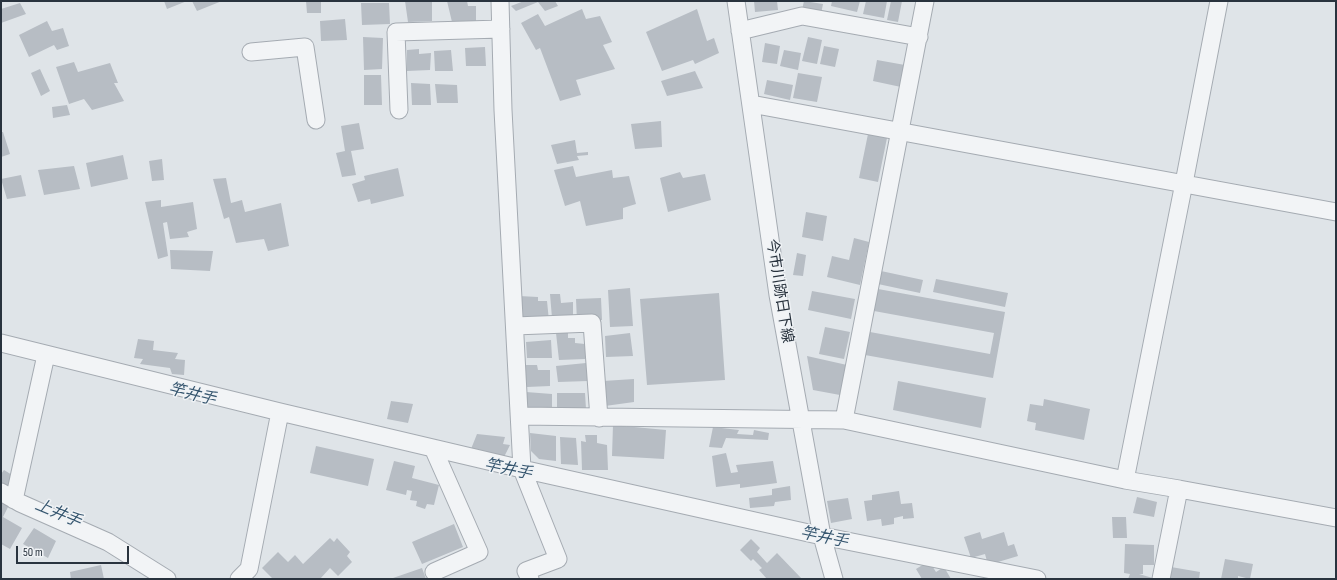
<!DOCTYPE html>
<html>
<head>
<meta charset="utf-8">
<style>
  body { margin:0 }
  #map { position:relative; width:1337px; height:580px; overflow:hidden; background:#dfe4e8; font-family:"Sofia Sans Condensed",sans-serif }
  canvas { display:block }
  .frame { position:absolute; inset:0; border:2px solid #29333e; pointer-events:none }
  .scale { position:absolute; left:16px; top:546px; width:113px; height:18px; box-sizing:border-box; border:2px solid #29333e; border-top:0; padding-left:5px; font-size:12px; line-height:14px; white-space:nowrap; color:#29333e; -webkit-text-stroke:3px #eff2f5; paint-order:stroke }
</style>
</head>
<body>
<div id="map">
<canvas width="1337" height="580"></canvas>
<div class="frame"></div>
<div class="scale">50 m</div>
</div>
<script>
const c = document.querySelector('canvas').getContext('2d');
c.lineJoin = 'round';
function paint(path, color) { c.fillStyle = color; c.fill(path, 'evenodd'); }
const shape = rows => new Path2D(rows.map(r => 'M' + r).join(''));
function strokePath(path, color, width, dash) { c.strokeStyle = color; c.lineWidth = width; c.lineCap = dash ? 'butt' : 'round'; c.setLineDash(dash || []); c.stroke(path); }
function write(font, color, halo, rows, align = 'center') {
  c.font = font + ' "Sofia Sans Condensed","Noto Sans JP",sans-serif'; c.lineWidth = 3; c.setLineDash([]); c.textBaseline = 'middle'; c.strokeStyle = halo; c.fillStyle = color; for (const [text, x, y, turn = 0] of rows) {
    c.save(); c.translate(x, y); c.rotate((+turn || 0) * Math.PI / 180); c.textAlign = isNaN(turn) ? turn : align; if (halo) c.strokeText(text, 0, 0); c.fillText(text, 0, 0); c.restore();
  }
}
const building = shape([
  [164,1,187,1,167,9],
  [192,1,222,1,197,11],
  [306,1,321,1,321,13,307,13],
  [405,1,432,1,432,21,408,22],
  [447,1,467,1,468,6,476,6,476,22,452,22],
  [524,1,555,1,558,6,545,11,538,2,516,11,511,6],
  [754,1,777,1,778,10,755,12],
  [804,1,823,4,821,14,802,10],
  [832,1,860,1,857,12,831,6],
  [866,1,887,1,884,18,863,14],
  [891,1,902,1,898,22,887,20],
  [20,3,26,14,1,23,1,9],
  [361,3,389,3,390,24,362,25],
  [582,9,586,19,600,16,612,42,603,45,615,69,576,80,581,95,560,101,540,48,536,50,521,23,538,14,545,26],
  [697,9,707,41,714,38,719,53,695,64,693,60,662,71,646,32],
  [345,19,347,40,321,41,320,21],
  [47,21,52,31,63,28,69,46,57,50,54,45,29,57,19,35],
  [363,37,383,38,382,69,364,70],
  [808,37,822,40,817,64,802,61],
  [765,43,780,46,777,64,762,62],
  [824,46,839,49,835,67,820,64],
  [485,47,486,66,466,66,465,48],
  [419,49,419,54,431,53,430,70,407,71,407,50],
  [451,50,453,71,435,71,434,51],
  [784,50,801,53,798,70,780,66],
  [877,60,905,65,901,87,873,81],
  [74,62,78,72,110,63,118,83,114,83,124,101,92,110,84,99,69,104,56,67],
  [40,69,50,91,41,96,31,73],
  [695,71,703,88,667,96,661,81],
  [798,73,822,77,817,102,793,98],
  [364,75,381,75,382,105,364,105],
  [767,80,793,85,790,100,764,94],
  [411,83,430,84,431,105,412,105],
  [435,84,457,85,458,103,437,103],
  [67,105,70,115,53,118,52,107],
  [661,121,662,147,635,149,631,124],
  [359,123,364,149,351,151,356,175,342,177,336,153,345,151,341,126],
  [1,132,3,132,10,154,1,157],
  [868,134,887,138,878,182,859,178],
  [575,140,577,153,588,152,588,155,577,156,579,160,557,164,551,145],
  [123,155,128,179,91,187,86,163],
  [162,159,164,180,152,181,149,161],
  [74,166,80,189,44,195,38,170],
  [573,166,576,177,612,170,613,178,629,176,636,204,623,208,623,219,586,226,580,201,565,206,554,170],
  [398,168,404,196,371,204,370,199,358,202,352,184,365,180,364,176],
  [680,172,683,178,705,174,711,200,668,212,660,178],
  [21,175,26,196,7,199,1,179],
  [226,178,231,203,242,200,245,212,281,203,289,246,268,251,264,239,236,243,229,217,224,219,213,179],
  [161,200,161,207,193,202,197,229,187,232,189,237,170,239,167,222,163,223,168,256,158,259,145,202],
  [806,212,827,216,823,241,802,237],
  [854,238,869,242,860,285,827,277,832,256,849,260],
  [170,250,213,251,210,271,171,269],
  [797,253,806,255,803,276,793,275],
  [881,271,923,280,920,293,878,284],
  [936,279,1008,293,1005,307,933,292],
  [630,288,633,326,610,327,608,290],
  [878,289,1005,312,993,378,865,355,870,332,990,354,994,333,874,311],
  [812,291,855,299,851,319,808,310],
  [719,293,725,380,647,385,640,299],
  [550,294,560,294,561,303,573,302,573,317,552,318],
  [519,296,538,297,538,301,547,301,549,321,522,321],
  [601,298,602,320,577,322,576,299],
  [825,327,850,332,844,359,819,354],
  [568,332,568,338,575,338,575,343,585,344,585,359,559,360,556,333],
  [630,333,633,356,606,357,605,336],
  [138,339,154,341,153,350,178,353,175,359,185,360,184,375,172,374,170,368,140,364,143,359,134,358],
  [551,340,552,358,527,358,526,342],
  [807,356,847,365,840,395,813,390],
  [586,363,588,381,558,382,556,366],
  [524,365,537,365,538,370,550,370,550,386,527,387],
  [634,379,634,402,605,406,603,381],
  [898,381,986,398,981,428,893,410],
  [526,392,552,394,552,408,527,408],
  [557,393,585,393,586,409,557,409],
  [1044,399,1090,409,1084,440,1035,430,1036,423,1027,421,1030,404,1043,406],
  [391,401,413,404,408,423,387,419],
  [613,425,666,430,664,459,612,456],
  [713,427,739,430,737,434,753,435,754,430,769,433,768,440,726,438,722,448,709,447],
  [530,433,556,436,556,461,539,459,531,451],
  [477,434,505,437,503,444,510,445,503,459,480,453,481,450,471,449],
  [585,435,597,435,597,443,607,445,608,470,582,470,581,441,586,442],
  [560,437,576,438,578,465,561,464],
  [316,446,374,459,368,486,310,473],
  [726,453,731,473,738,472,736,465,773,461,777,483,740,488,740,484,716,487,712,456],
  [394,461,415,466,412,478,439,485,434,505,427,504,425,509,416,506,417,501,410,500,412,491,407,490,406,495,386,490],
  [4,470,17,478,9,490,1,485,1,474],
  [790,486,791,500,775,502,774,506,750,508,749,498,772,495,772,489],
  [899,491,901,504,912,503,914,518,903,519,903,516,894,518,894,524,882,526,881,519,867,521,864,501,872,500,872,495],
  [1137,497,1157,502,1154,517,1133,513],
  [848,498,852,519,831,523,827,501],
  [1,500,9,505,3,517,22,528,10,549,1,544],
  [1112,517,1126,517,1127,538,1113,538],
  [454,524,463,547,422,564,412,542],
  [34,528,56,541,48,558,23,544],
  [980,532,982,539,1004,532,1008,546,1014,544,1018,556,988,565,985,554,971,558,964,537],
  [330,538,334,542,337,538,350,552,347,556,352,562,338,576,330,568,320,579,271,579,272,578,262,568,278,552,288,562,295,555,303,564],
  [751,539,760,548,757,552,767,563,777,553,802,579,767,579,759,570,762,568,753,559,751,561,740,550],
  [1125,544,1154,545,1154,565,1143,565,1143,574,1139,574,1156,579,1128,579,1130,574,1124,573],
  [1225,559,1253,564,1250,579,1238,576,1238,579,1221,579],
  [929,561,936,572,944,567,951,579,922,579,916,569],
  [101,565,104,579,71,579,70,572],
  [1171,567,1200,572,1199,579,1169,579],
  [422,568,426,579,393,579,393,578]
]);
const minor = shape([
  [500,1,503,110,522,469,558,559,526,571,530,579],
  [736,1,778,295,822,536,834,579],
  [740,31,802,16,919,37],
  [251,52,305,47,316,120],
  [751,104,1336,212],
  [399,110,396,32,501,29],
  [515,326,592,323,599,418],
  [1,343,280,412,522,469,822,536,1037,579],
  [520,416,844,420,1125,480,1179,489,1161,579],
  [844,420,925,1],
  [433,448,479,552,434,572],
  [1125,480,1184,183,1219,1],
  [1179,489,1336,518],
  [1,492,20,503,108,542,167,579],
  [14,500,46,355],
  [239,579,249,569,280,412]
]);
const streetNames = [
  ["今市川跡日下線",779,291,81]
];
const waterNames = [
  ["竿井手",192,395,14],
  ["竿井手",508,470,12],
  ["上井手",58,514,23],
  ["竿井手",824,538,12]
];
paint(building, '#b7bdc4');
strokePath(minor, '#a5abb2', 19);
strokePath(minor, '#f2f4f6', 17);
write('15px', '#29333e', '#eff2f5', streetNames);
write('italic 16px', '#36566f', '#eff2f5', waterNames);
</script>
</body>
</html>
